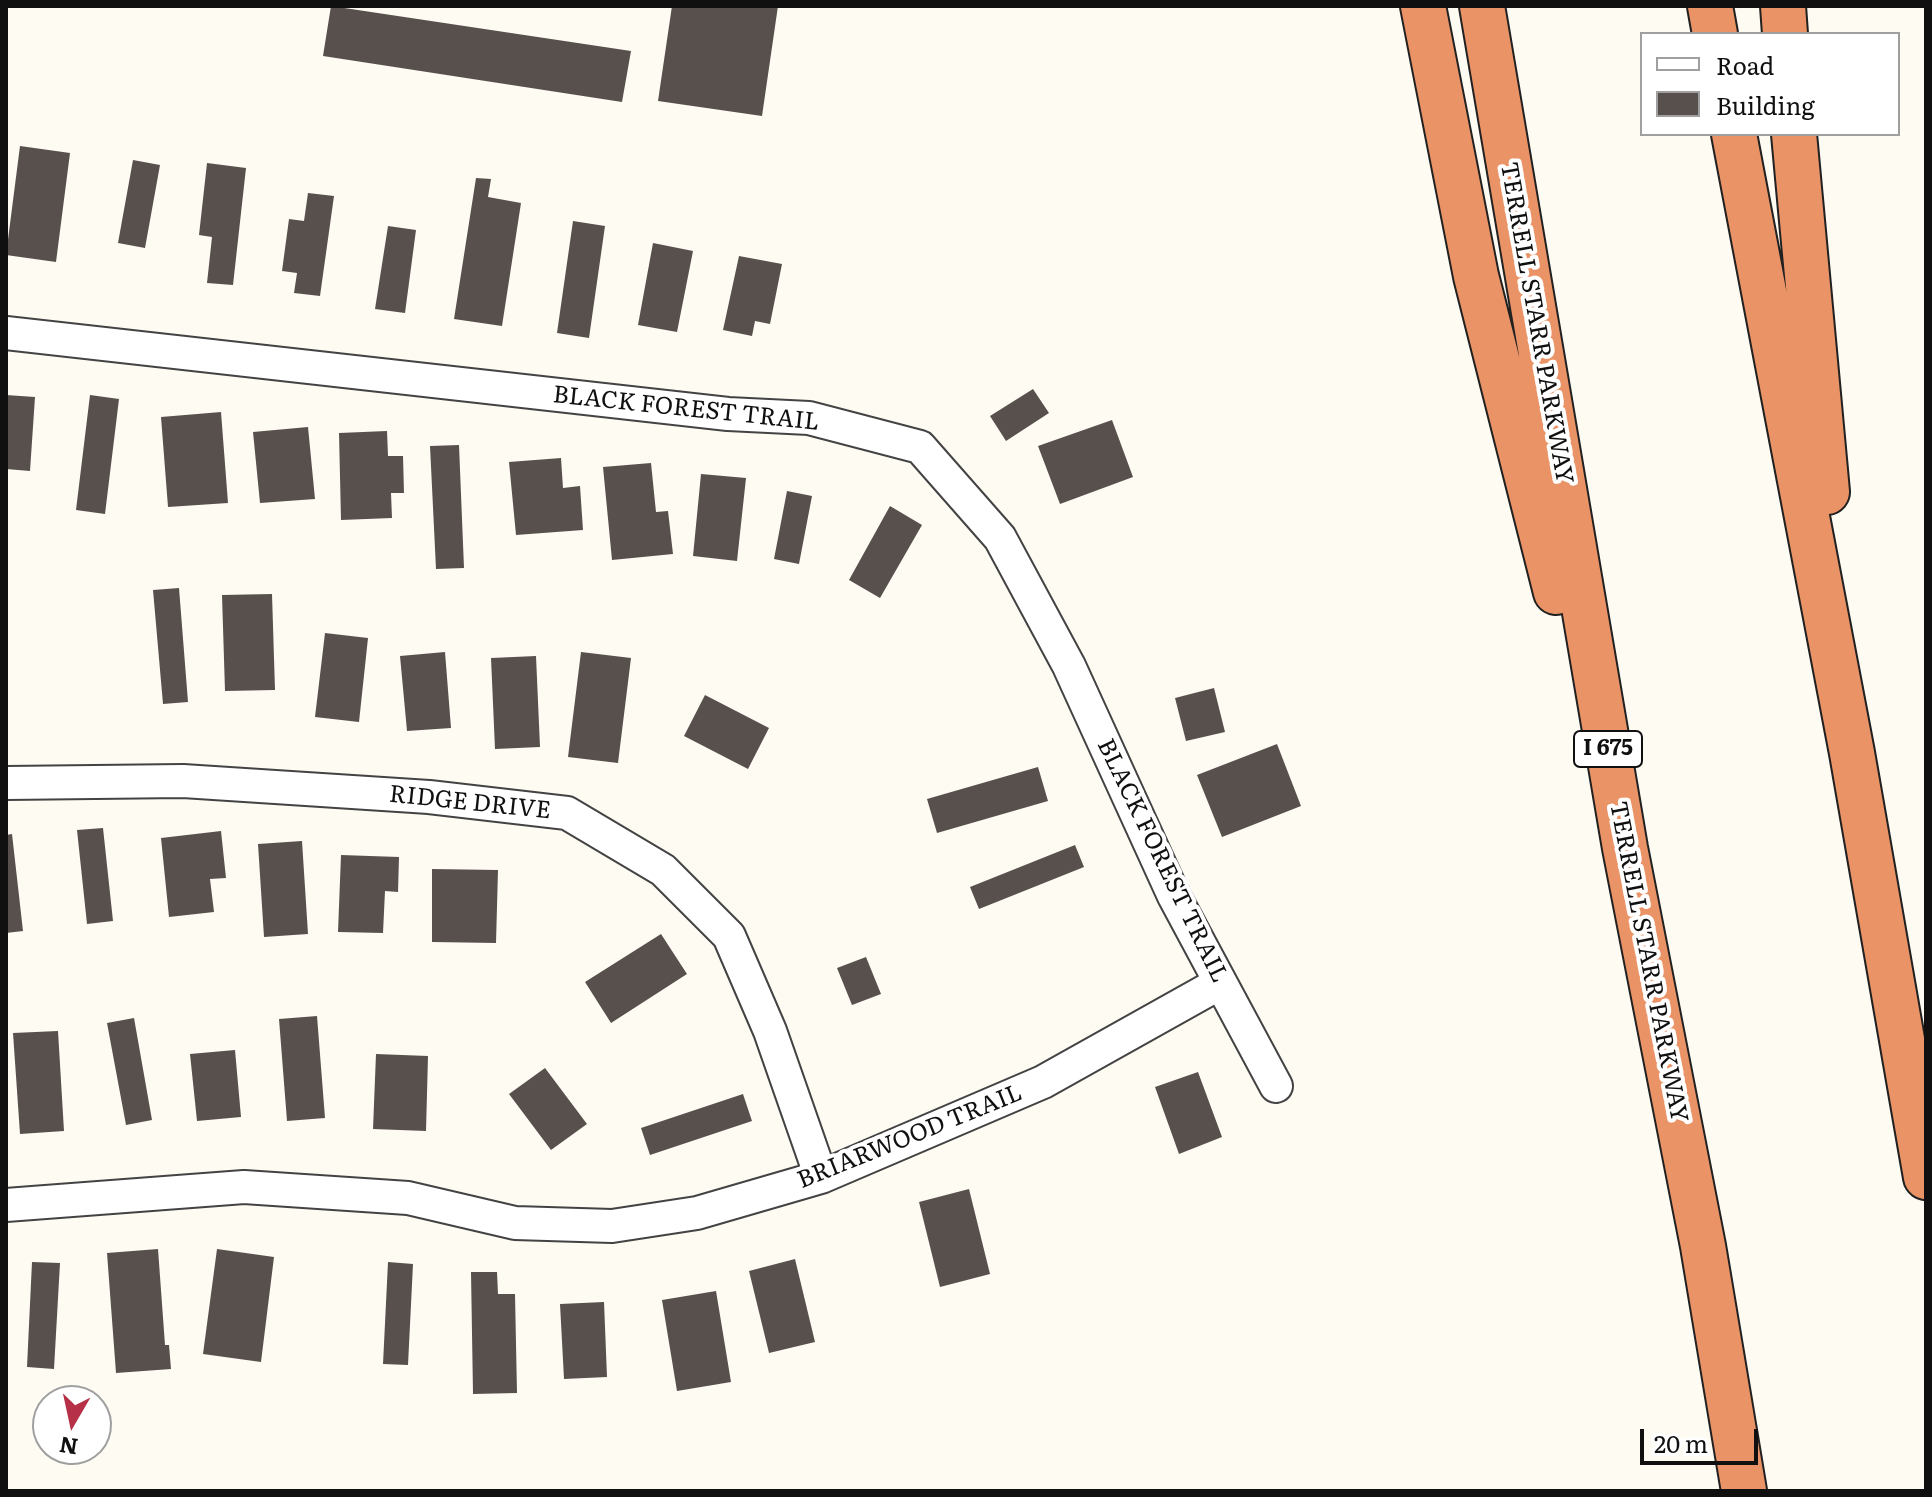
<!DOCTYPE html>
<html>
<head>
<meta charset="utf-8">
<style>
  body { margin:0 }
  #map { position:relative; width:1932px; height:1497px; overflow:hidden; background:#fefbf3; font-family:Literata,serif }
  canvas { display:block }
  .frame { position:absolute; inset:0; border:8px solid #101010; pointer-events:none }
  .legend { position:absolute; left:1640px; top:32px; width:260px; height:104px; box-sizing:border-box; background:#fff; border:2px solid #9f9f9f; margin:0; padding:10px 14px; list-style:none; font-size:24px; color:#101010 }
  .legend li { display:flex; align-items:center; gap:16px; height:40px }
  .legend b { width:40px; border:2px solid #9f9f9f }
  .north { position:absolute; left:32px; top:1385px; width:80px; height:80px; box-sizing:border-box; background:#fff; border:2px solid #9f9f9f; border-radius:50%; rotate:189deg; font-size:22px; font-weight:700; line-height:32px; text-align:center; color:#101010 }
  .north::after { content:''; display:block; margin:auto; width:28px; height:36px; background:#b63147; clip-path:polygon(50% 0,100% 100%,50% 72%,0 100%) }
  .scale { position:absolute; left:1640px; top:1429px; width:118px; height:36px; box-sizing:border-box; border:4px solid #101010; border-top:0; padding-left:10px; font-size:24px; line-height:28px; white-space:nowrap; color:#101010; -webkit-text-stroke:6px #fff; paint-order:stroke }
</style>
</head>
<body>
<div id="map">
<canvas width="1932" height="1497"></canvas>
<div class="frame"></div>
<ul class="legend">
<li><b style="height:10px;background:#fff"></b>Road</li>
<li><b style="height:22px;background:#58504d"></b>Building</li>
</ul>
<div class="north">N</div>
<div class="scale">20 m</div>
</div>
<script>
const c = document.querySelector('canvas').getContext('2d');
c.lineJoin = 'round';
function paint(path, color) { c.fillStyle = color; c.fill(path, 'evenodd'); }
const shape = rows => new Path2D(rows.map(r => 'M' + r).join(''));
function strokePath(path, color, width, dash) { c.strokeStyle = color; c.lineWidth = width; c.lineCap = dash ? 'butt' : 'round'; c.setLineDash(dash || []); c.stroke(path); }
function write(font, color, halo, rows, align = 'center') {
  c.font = font + ' Literata,serif'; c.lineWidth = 8; c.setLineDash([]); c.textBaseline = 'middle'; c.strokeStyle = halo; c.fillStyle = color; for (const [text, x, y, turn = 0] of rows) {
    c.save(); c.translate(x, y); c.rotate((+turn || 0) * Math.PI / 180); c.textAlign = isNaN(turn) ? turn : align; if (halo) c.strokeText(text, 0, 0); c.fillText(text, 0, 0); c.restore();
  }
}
const building = shape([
  [331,6,631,51,622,102,323,56],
  [672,6,778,6,762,116,658,101],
  [20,146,70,153,56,262,6,255],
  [133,160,160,165,145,248,118,243],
  [207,163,246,168,233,285,207,283,212,237,199,235],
  [476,178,491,179,488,197,521,203,502,326,454,319],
  [308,193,334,196,320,296,294,293,297,273,282,271,289,219,304,221],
  [573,221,605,226,589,338,557,333],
  [388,226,416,230,405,313,375,309],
  [653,243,693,251,677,332,638,325],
  [739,256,782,264,770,324,755,321,752,336,723,330],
  [1033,389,1049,413,1006,441,990,416],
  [6,395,35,397,30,471,6,469],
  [90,395,119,399,105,514,76,510],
  [221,412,228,503,168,507,161,417],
  [1112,420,1133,477,1060,504,1038,446],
  [308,427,315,499,260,503,253,432],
  [387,431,388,456,403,456,404,493,391,493,392,518,341,520,339,433],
  [459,445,464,568,436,569,430,446],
  [561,458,563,488,580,486,583,530,516,535,509,462],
  [651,463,656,512,668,511,673,554,612,560,603,467],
  [701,474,746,478,737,561,693,556],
  [787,491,812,496,799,564,774,559],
  [890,506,922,525,880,598,849,580],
  [179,588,188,702,163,704,153,590],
  [272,594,275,690,225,691,222,595],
  [325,633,368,638,359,722,315,717],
  [445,652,451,728,407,731,400,656],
  [581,652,631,658,618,763,568,757],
  [536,656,540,747,495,749,491,658],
  [1214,688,1225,732,1186,741,1175,698],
  [705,695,769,728,748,769,684,736],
  [1277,744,1301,806,1222,837,1197,775],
  [1038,767,1048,801,937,833,927,799],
  [103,828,113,921,87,924,77,830],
  [221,831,226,878,210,879,214,912,169,917,161,838],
  [12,834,23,931,6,933,6,835],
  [302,841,308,934,264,937,258,844],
  [1075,845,1084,867,979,909,970,887],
  [341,855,399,857,398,892,385,891,383,933,338,932],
  [432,869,498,870,496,943,432,942],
  [661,934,687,974,611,1023,585,982],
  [866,957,881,994,852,1005,837,968],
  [317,1016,325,1118,287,1121,279,1019],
  [134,1018,152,1120,126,1125,107,1023],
  [58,1031,64,1131,20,1134,13,1033],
  [235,1050,241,1117,197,1121,190,1054],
  [376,1054,428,1056,426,1131,373,1129],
  [545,1068,587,1124,551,1150,509,1094],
  [1198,1072,1222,1137,1179,1154,1155,1087],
  [743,1094,752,1121,650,1155,641,1128],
  [969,1189,990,1274,940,1287,919,1202],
  [158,1249,165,1345,169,1345,171,1369,116,1373,107,1253],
  [217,1249,274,1257,261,1362,203,1354],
  [795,1259,815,1342,769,1353,749,1271],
  [32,1262,60,1263,54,1369,27,1367],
  [388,1262,413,1264,408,1365,383,1364],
  [471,1272,497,1272,498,1294,515,1294,517,1393,473,1394],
  [716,1291,731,1382,677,1391,662,1300],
  [604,1302,607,1377,564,1379,560,1304]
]);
const minor = shape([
  [6,333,728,414,809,418,920,447,1000,538,1069,666,1174,896,1276,1086],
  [6,783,183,781,429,797,567,813,663,870,729,936,770,1031,821,1177],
  [6,1205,244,1187,408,1198,515,1223,612,1226,697,1213,821,1177,1043,1082,1220,983]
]);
const motorway = shape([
  [1423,6,1476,276,1556,592],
  [1482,6,1625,848,1703,1246,1744,1491],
  [1710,6,1715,34],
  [1783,6,1785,34],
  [1734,134,1852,753,1926,1177],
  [1794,134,1827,492]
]);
const shields = [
  [1608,749,68]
];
const shieldNames = [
  ["I 675",1608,749]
];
const streetNames = [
  ["TERRELL STARR PARKWAY",1536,323,80],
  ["BLACK FOREST TRAIL",686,409,6],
  ["RIDGE DRIVE",470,803,6],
  ["BLACK FOREST TRAIL",1162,861,64],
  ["TERRELL STARR PARKWAY",1648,962,79],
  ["BRIARWOOD TRAIL",910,1137,-22]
];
paint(building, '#58504d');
strokePath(minor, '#434343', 36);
strokePath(motorway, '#212121', 48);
strokePath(minor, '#fff', 32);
strokePath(motorway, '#ea9366', 44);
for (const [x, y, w] of shields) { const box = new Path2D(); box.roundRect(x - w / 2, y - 18, w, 36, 6); c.fillStyle = '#fff'; c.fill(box); strokePath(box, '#101010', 2); }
write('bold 22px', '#101010', null, shieldNames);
write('24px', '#101010', '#fff', streetNames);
</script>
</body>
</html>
